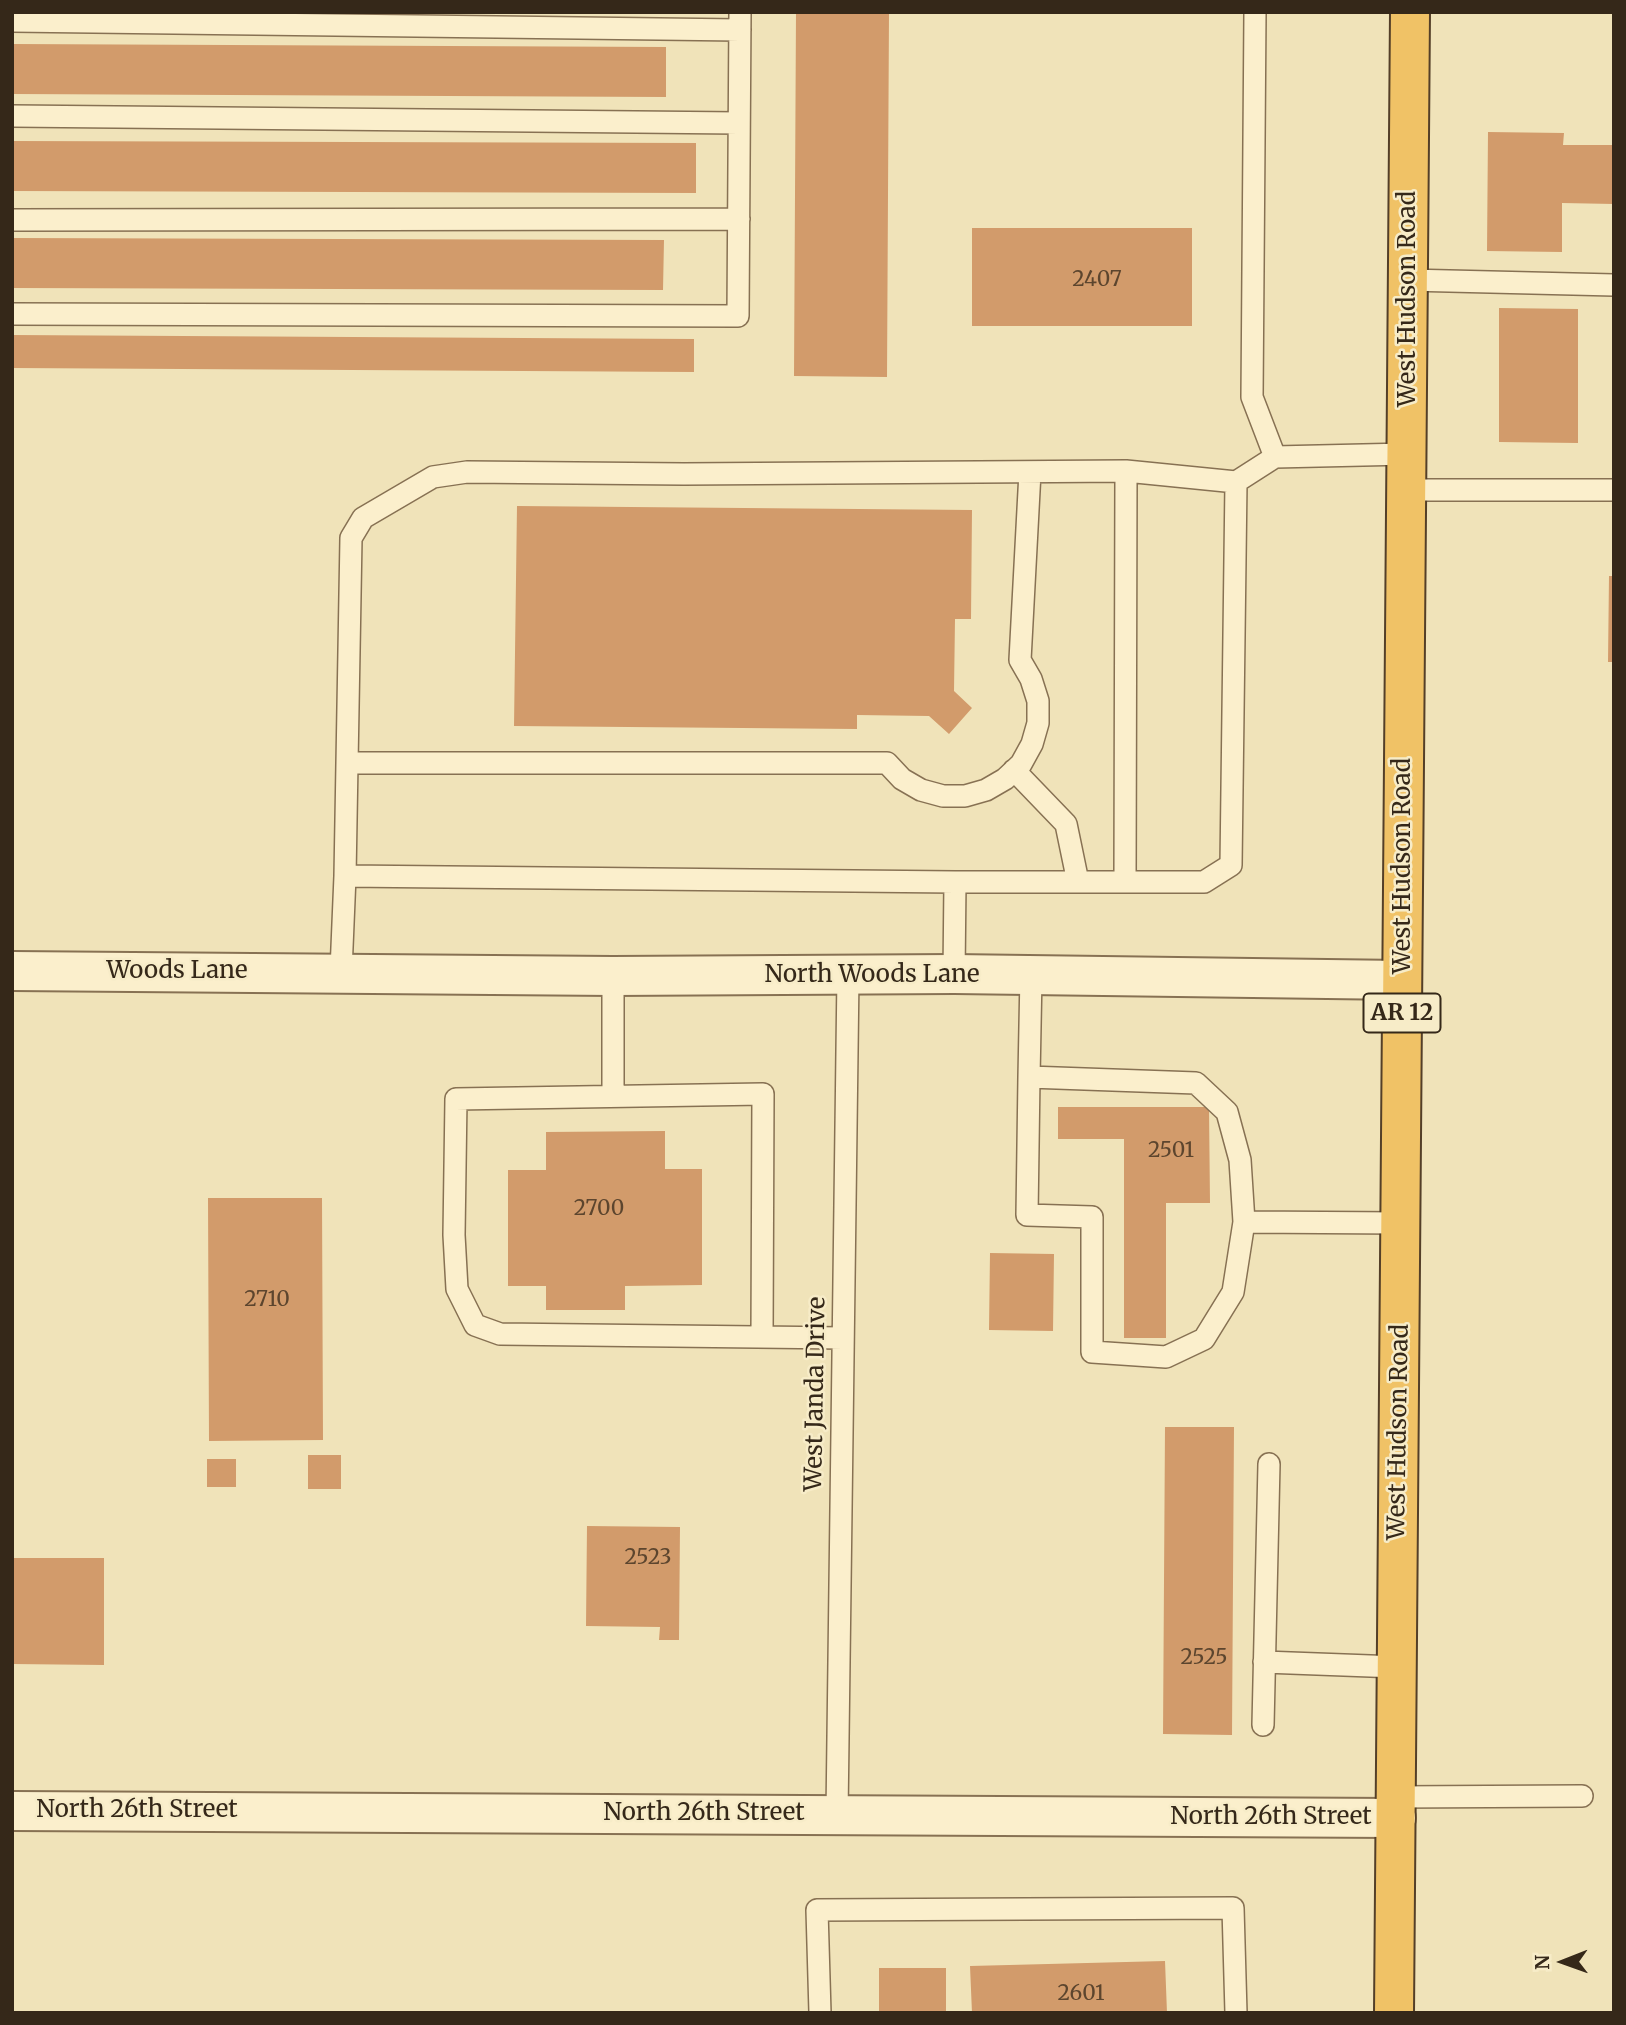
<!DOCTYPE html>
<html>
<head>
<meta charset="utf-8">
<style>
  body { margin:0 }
  #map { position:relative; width:1626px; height:2025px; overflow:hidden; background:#f0e3b9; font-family:Merriweather,serif }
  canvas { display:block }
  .frame { position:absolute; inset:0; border:14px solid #352819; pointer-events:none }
  .north { position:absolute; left:1528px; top:1927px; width:70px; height:70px; -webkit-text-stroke:5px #f7ecc8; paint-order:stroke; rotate:269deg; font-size:19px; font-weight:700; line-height:28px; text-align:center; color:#352819 }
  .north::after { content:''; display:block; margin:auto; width:24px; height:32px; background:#352819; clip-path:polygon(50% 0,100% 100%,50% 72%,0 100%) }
</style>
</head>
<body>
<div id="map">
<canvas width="1626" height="2025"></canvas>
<div class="frame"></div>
<div class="north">N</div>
</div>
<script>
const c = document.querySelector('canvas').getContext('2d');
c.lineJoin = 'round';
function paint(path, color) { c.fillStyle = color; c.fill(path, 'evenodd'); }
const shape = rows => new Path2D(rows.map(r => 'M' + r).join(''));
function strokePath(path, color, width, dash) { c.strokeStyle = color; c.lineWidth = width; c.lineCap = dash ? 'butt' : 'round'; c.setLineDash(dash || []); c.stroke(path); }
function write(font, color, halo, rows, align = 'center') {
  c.font = font + ' Merriweather,serif'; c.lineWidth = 5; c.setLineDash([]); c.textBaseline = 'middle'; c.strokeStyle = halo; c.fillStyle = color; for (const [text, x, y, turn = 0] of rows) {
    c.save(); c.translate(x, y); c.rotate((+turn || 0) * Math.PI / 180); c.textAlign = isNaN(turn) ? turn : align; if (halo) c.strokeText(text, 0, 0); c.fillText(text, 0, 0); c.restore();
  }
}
const building = shape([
  [796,12,889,12,887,377,794,376],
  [12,44,666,47,666,97,12,94],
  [1488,132,1564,133,1563,145,1614,145,1614,204,1562,203,1562,252,1487,251],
  [12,141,696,143,696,193,12,191],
  [972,228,1192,228,1192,326,972,326],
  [12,238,664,240,663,290,12,288],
  [1499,308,1578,309,1578,443,1499,442],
  [12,335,694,339,694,372,12,368],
  [517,506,972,510,971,619,955,619,954,691,972,708,949,734,929,716,857,715,857,729,514,726],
  [1609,576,1614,576,1614,662,1608,662],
  [1058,1107,1209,1107,1210,1203,1166,1203,1166,1338,1124,1338,1124,1139,1058,1139],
  [665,1131,665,1169,702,1169,702,1285,625,1286,625,1310,546,1310,546,1286,508,1286,508,1170,546,1170,546,1132],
  [208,1198,322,1198,323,1440,209,1441],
  [990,1253,1054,1254,1053,1331,989,1330],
  [1165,1427,1234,1427,1232,1735,1163,1734],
  [308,1455,341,1455,341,1489,308,1489],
  [207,1459,236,1459,236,1487,207,1487],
  [587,1526,680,1527,679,1640,659,1640,660,1627,586,1626],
  [12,1558,104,1558,104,1665,12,1664],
  [1165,1961,1167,2013,972,2013,970,1966],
  [879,1968,946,1968,946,2013,879,2013]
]);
const service = shape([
  [1255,12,1252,397,1275,457],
  [12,21,740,30],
  [12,116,739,123],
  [12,220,739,219],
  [1408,280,1614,285],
  [12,314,738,316,740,12],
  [1406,490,1614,490],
  [348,763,887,763,902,779,921,790,943,796,965,796,986,790,1005,779,1021,764,1032,744,1038,723,1038,701,1031,679,1020,660,1030,472],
  [1014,770,1066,824,1078,882],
  [1125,881,1126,471],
  [955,882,1204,882,1231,865,1236,482],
  [341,971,345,876],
  [954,974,955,882,345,876,351,538,363,518,433,477,467,472,684,474,1126,471,1236,482,1275,457,1407,454],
  [1031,975,1029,1077,1196,1083,1227,1112,1240,1160,1244,1222,1401,1223],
  [1029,1077,1027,1215,1092,1217,1092,1352,1166,1357,1204,1339,1233,1292,1244,1222],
  [613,1096,613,976],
  [762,1336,763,1094,456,1099,454,1235,457,1289,475,1325,500,1334,843,1338],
  [1264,1662,1397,1667],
  [1263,1725,1269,1464],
  [1396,1797,1582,1796],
  [837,1814,848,975],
  [820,2013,817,1910,1233,1908,1236,2013]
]);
const minor = shape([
  [12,1811,1396,1818]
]);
const tertiary = shape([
  [12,971,613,976,954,974,1402,980]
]);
const trunk = shape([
  [1394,2013,1410,12]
]);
const numberNames = [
  ["2407",1097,280],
  ["2501",1171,1151],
  ["2700",599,1209],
  ["2710",267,1300],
  ["2523",648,1558],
  ["2525",1204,1658],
  ["2601",1081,1994]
];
const shields = [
  [1402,1013,77]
];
const shieldNames = [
  ["AR 12",1402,1013]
];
const streetNames = [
  ["West Hudson Road",1408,299,-90],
  ["West Hudson Road",1403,866,-90],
  ["Woods Lane",177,971],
  ["North Woods Lane",872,975],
  ["West Janda Drive",816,1394,-89],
  ["West Hudson Road",1399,1432,-89],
  ["North 26th Street",137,1810],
  ["North 26th Street",704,1813],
  ["North 26th Street",1271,1817]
];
paint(building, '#d29b6b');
strokePath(service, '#877153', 24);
strokePath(minor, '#877153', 42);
strokePath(tertiary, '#877153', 42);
strokePath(trunk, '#543f28', 42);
strokePath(service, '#fbefcc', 21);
strokePath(minor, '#fbefcc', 38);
strokePath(tertiary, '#fbefcc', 38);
strokePath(trunk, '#f0c266', 38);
write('21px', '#5c452e', null, numberNames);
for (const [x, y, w] of shields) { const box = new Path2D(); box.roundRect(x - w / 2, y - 19.5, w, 39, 5); c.fillStyle = '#f7ecc8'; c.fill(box); strokePath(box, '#352819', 2); }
write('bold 23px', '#352819', null, shieldNames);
write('24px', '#352819', '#f7ecc8', streetNames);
</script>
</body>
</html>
